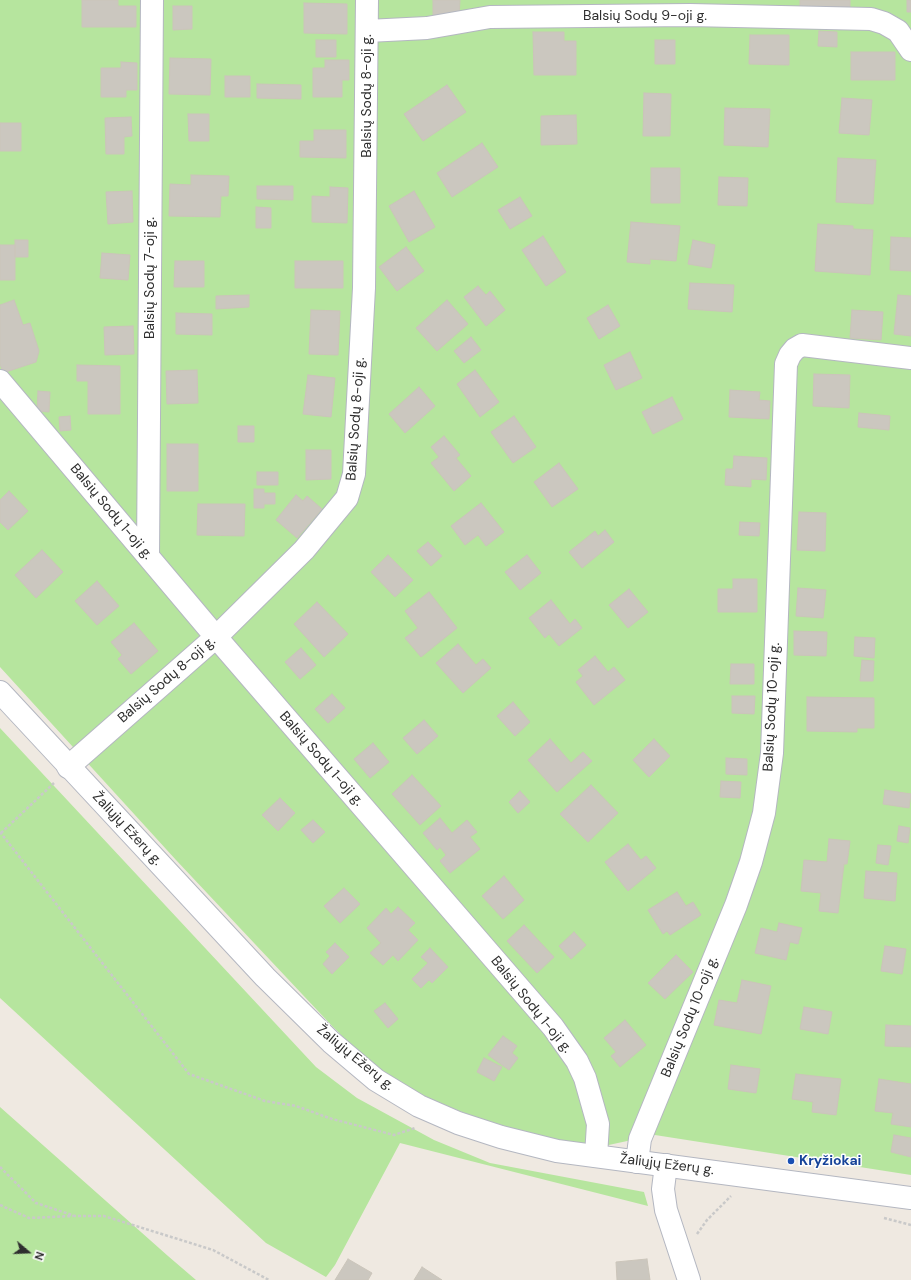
<!DOCTYPE html>
<html>
<head>
<meta charset="utf-8">
<style>
  body { margin:0 }
  #map { position:relative; width:911px; height:1280px; overflow:hidden; background:#efe9e1; font-family:"DM Sans",sans-serif }
  canvas { display:block }
  .north { position:absolute; left:8px; top:1232px; width:40px; height:40px; -webkit-text-stroke:3px #fff; paint-order:stroke; rotate:109deg; font-size:11px; font-weight:700; line-height:16px; text-align:center; color:#2e2e2e }
  .north::after { content:''; display:block; margin:auto; width:14px; height:18px; background:#2e2e2e; clip-path:polygon(50% 0,100% 100%,50% 72%,0 100%) }
</style>
</head>
<body>
<div id="map">
<canvas width="911" height="1280"></canvas>
<div class="north">N</div>
</div>
<script>
const c = document.querySelector('canvas').getContext('2d');
c.lineJoin = 'round';
function paint(path, color) { c.fillStyle = color; c.fill(path, 'evenodd'); }
const shape = rows => new Path2D(rows.map(r => 'M' + r).join(''));
function strokePath(path, color, width, dash) { c.strokeStyle = color; c.lineWidth = width; c.lineCap = dash ? 'butt' : 'round'; c.setLineDash(dash || []); c.stroke(path); }
function write(font, color, halo, rows, align = 'center') {
  c.font = font + ' "DM Sans",sans-serif'; c.lineWidth = 3; c.setLineDash([]); c.textBaseline = 'middle'; c.strokeStyle = halo; c.fillStyle = color; for (const [text, x, y, turn = 0] of rows) {
    c.save(); c.translate(x, y); c.rotate((+turn || 0) * Math.PI / 180); c.textAlign = isNaN(turn) ? turn : align; if (halo) c.strokeText(text, 0, 0); c.fillText(text, 0, 0); c.restore();
  }
}
const green = shape([
  [0,0,911,0,911,1175,655,1135,604,1146,560,1143,484,1121,442,1104,405,1087,369,1062,333,1027,176,860,0,667],
  [0,728,316,1067,357,1098,434,1140,490,1163,644,1192,648,1206,400,1143,335,1265,326,1277,266,1243,0,998],
  [0,1107,168,1256,196,1280,0,1280]
]);
const building = shape([
  [82,0,118,0,118,6,136,6,136,27,82,27,82,0],
  [433,0,460,0,459,16,433,15,433,0],
  [800,0,850,0,850,7,800,8,800,0],
  [907,0,911,0,911,12,907,12,907,0],
  [304,3,347,4,347,34,304,33,304,3],
  [173,6,192,6,192,29,173,30,173,6],
  [819,31,837,32,837,47,818,46,819,31],
  [533,32,564,32,564,41,576,41,576,75,534,75,533,32],
  [750,35,789,35,789,65,749,64,750,35],
  [316,40,336,40,336,57,316,57,316,40],
  [655,40,675,40,675,64,655,64,655,40],
  [851,52,895,52,895,80,851,80,851,52],
  [170,58,211,59,210,95,169,94,170,58],
  [325,60,349,60,349,80,342,80,342,97,313,97,313,68,325,68,325,60],
  [121,62,137,63,137,90,126,90,126,97,101,97,101,68,121,68,121,62],
  [225,76,250,76,250,97,225,97,225,76],
  [257,84,301,85,301,99,257,98,257,84],
  [447,85,466,112,423,141,404,114,447,85],
  [644,93,671,94,670,136,643,136,644,93],
  [842,98,872,100,869,135,839,133,842,98],
  [725,108,770,109,768,147,724,145,725,108],
  [188,114,209,114,209,141,189,141,188,114],
  [576,115,577,144,541,145,541,116,576,115],
  [131,117,132,136,124,137,124,154,106,154,105,118,131,117],
  [0,123,21,123,21,151,0,151,0,123],
  [314,130,346,130,346,158,300,157,300,141,314,141,314,130],
  [482,143,498,167,452,197,437,173,482,143],
  [838,158,876,160,873,204,836,202,838,158],
  [651,168,680,168,680,203,651,203,651,168],
  [191,175,229,176,228,196,221,196,220,217,169,216,170,184,191,185,191,175],
  [719,177,748,178,747,206,718,205,719,177],
  [257,186,293,186,293,200,257,199,257,186],
  [330,187,348,188,347,223,312,222,312,196,330,197,330,187],
  [132,191,133,222,108,224,106,192,132,191],
  [414,191,435,227,409,242,389,206,414,191],
  [520,197,532,216,510,229,498,210,520,197],
  [256,207,271,208,271,228,256,228,256,207],
  [631,222,680,226,676,261,650,259,650,264,627,262,631,222],
  [818,224,853,226,853,229,873,230,870,275,815,271,818,224],
  [543,236,566,272,546,286,522,250,543,236],
  [891,237,911,238,911,271,890,270,891,237],
  [15,240,28,240,28,257,15,257,15,240],
  [693,240,715,245,711,268,688,264,693,240],
  [0,245,15,245,15,280,0,280,0,245],
  [406,247,424,271,397,291,379,267,406,247],
  [102,253,130,255,128,280,100,278,102,253],
  [175,261,204,261,204,287,174,287,175,261],
  [295,261,343,261,343,288,295,288,295,261],
  [690,283,734,285,732,312,688,309,690,283],
  [478,286,486,295,490,291,505,310,486,326,464,297,478,286],
  [249,295,249,307,216,309,216,296,249,295],
  [898,295,911,296,911,336,894,334,898,295],
  [14,300,23,325,30,323,39,351,36,362,3,373,0,364,0,305,14,300],
  [447,300,468,324,437,351,416,328,447,300],
  [608,305,620,326,599,339,587,318,608,305],
  [311,310,340,311,338,355,309,354,311,310],
  [852,310,883,312,881,340,850,338,852,310],
  [176,313,212,314,212,335,176,334,176,313],
  [133,326,134,354,105,355,104,327,133,326],
  [471,337,481,350,464,363,454,351,471,337],
  [630,352,642,378,616,390,604,365,630,352],
  [77,365,120,366,120,414,88,414,88,381,77,381,77,365],
  [197,370,198,403,167,404,166,371,197,370],
  [475,370,499,402,480,417,457,384,475,370],
  [814,374,850,375,849,408,813,406,814,374],
  [308,375,335,378,331,417,303,414,308,375],
  [419,387,435,406,405,433,389,414,419,387],
  [730,390,760,392,759,400,770,401,769,419,729,417,730,390],
  [38,391,50,392,49,412,37,411,38,391],
  [672,397,683,419,653,434,642,412,672,397],
  [859,413,890,416,889,430,858,427,859,413],
  [70,416,71,430,60,431,59,417,70,416],
  [514,416,536,447,513,463,491,432,514,416],
  [238,426,254,426,254,442,238,442,238,426],
  [444,436,460,455,456,458,471,476,454,491,431,463,439,457,431,447,444,436],
  [167,444,198,444,198,491,167,491,167,444],
  [306,450,331,450,331,479,306,480,306,450],
  [734,456,767,458,766,480,751,479,751,487,725,485,726,469,733,469,734,456],
  [559,463,578,489,552,507,534,482,559,463],
  [257,472,278,472,278,485,257,485,257,472],
  [254,489,264,489,264,493,275,493,275,504,264,504,264,508,254,508,254,489],
  [9,491,28,511,8,530,0,522,0,500,9,491],
  [296,495,303,501,307,496,322,509,297,538,276,520,296,495],
  [481,503,504,532,486,546,478,535,465,545,451,526,481,503],
  [198,504,245,504,244,536,197,535,198,504],
  [799,512,826,513,825,551,797,550,799,512],
  [740,522,760,523,759,536,739,535,740,522],
  [605,530,614,542,582,568,569,552,595,531,598,536,605,530],
  [428,542,442,556,431,566,417,551,428,542],
  [42,550,63,572,36,598,15,575,42,550],
  [388,555,413,580,395,597,371,572,388,555],
  [527,555,541,573,520,590,505,572,527,555],
  [733,579,757,579,757,612,718,612,718,589,733,589,733,579],
  [97,581,119,606,97,625,75,601,97,581],
  [798,588,826,590,823,618,796,616,798,588],
  [629,589,648,612,628,628,609,605,629,589],
  [429,592,457,628,421,657,405,638,418,628,405,611,429,592],
  [551,600,570,624,575,619,582,628,559,646,549,634,545,638,529,618,551,600],
  [317,602,348,634,324,657,294,624,317,602],
  [134,623,158,651,131,674,118,659,122,655,111,642,134,623],
  [794,631,827,632,826,656,794,655,794,631],
  [855,637,875,638,874,658,854,656,855,637],
  [458,644,476,665,483,659,491,668,463,693,436,663,458,644],
  [301,648,316,665,300,679,285,662,301,648],
  [595,656,608,672,614,667,625,680,594,705,576,682,583,676,578,670,595,656],
  [862,660,874,661,873,681,860,681,862,660],
  [731,664,754,664,754,684,730,684,731,664],
  [332,694,345,708,328,723,315,709,332,694],
  [732,696,755,696,754,714,732,713,732,696],
  [807,697,874,698,874,728,857,728,857,732,807,731,807,697],
  [513,702,530,722,515,736,497,716,513,702],
  [424,720,438,736,417,754,403,738,424,720],
  [550,739,571,763,583,752,592,761,557,792,528,760,550,739],
  [654,739,670,756,649,777,633,760,654,739],
  [373,743,389,762,370,778,354,759,373,743],
  [726,758,747,759,747,775,726,774,726,758],
  [412,775,441,806,420,825,392,794,412,775],
  [721,781,741,782,740,798,720,797,721,781],
  [591,785,618,813,588,842,560,814,591,785],
  [885,790,911,794,909,808,883,804,885,790],
  [520,791,530,802,518,813,509,802,520,791],
  [280,798,295,813,278,831,262,815,280,798],
  [440,818,452,833,467,820,477,832,470,837,480,849,450,873,440,861,446,855,440,847,437,850,423,833,440,818],
  [313,820,325,832,313,843,301,830,313,820],
  [899,826,910,828,908,843,897,841,899,826],
  [829,839,850,841,847,864,844,864,838,913,819,911,821,893,801,891,804,860,827,862,829,839],
  [628,844,641,860,646,856,656,868,628,891,605,862,628,844],
  [878,845,891,846,888,865,876,863,878,845],
  [866,871,897,873,895,901,864,898,866,871],
  [504,876,524,900,503,919,482,896,504,876],
  [344,888,360,904,340,923,324,906,344,888],
  [677,892,686,906,693,902,701,915,670,935,667,931,663,934,648,910,677,892],
  [398,907,415,923,408,930,418,940,398,961,393,955,383,965,370,953,381,943,367,928,386,908,391,914,398,907],
  [779,923,802,928,798,944,790,942,786,960,755,953,761,928,777,932,779,923],
  [524,925,554,957,537,973,507,941,524,925],
  [574,932,586,945,571,959,559,946,574,932],
  [335,943,349,957,332,974,323,964,330,956,326,952,335,943],
  [885,946,906,949,902,974,881,971,885,946],
  [430,948,448,967,432,983,429,980,421,988,412,979,428,963,421,957,430,948],
  [676,955,693,972,665,999,648,983,676,955],
  [742,980,771,986,761,1034,714,1025,719,1000,737,1003,742,980],
  [385,1003,398,1019,388,1028,374,1011,385,1003],
  [804,1007,832,1012,828,1034,800,1029,804,1007],
  [625,1020,646,1045,620,1067,611,1056,616,1052,604,1038,625,1020],
  [886,1025,911,1026,911,1047,885,1046,886,1025],
  [503,1036,517,1046,512,1053,518,1058,509,1070,488,1055,503,1036],
  [484,1058,502,1067,494,1081,477,1072,484,1058],
  [731,1065,760,1069,756,1093,728,1089,731,1065],
  [796,1074,841,1079,836,1115,812,1112,813,1102,792,1099,796,1074],
  [879,1079,911,1084,911,1127,891,1124,893,1113,875,1111,879,1079],
  [894,1135,911,1138,911,1157,891,1152,894,1135],
  [348,1259,372,1273,368,1280,335,1280,348,1259],
  [647,1259,650,1280,617,1280,616,1262,647,1259],
  [422,1267,442,1280,414,1280,422,1267]
]);
const path = shape([
  [0,832,189,1074,265,1101,296,1106,332,1119,394,1135,415,1128],
  [1,833,54,783],
  [0,1167,36,1203,75,1216,104,1216,213,1250,269,1280],
  [0,1205,29,1218,73,1216],
  [884,1218,911,1225],
  [697,1234,707,1220,731,1196]
]);
const minor = shape([
  [367,31,427,28,490,17,690,15,871,19,884,23,898,31,911,50],
  [0,381,216,637,553,1027,577,1061,585,1078,598,1124,596,1156],
  [148,556,152,0],
  [68,767,216,637,304,550,347,498,354,474,364,288,367,0],
  [637,1162,640,1139,736,905,751,862,764,813,772,753,786,364,790,355,795,349,802,345,911,358],
  [666,1165,663,1189,666,1210,689,1280]
]);
const secondary = shape([
  [0,692,265,977,331,1042,376,1080,419,1106,458,1123,501,1137,557,1151,911,1198]
]);
const markers = [
  [791,1161,4,"#1a4fb4"]
];
const streetNames = [
  ["Balsių Sodų 9-oji g.",645,16],
  ["Balsių Sodų 8-oji g.",367,96,-90],
  ["Balsių Sodų 7-oji g.",150,278,-90],
  ["Balsių Sodų 8-oji g.",356,419,-86],
  ["Balsių Sodų 1-oji g.",111,512,50],
  ["Balsių Sodų 8-oji g.",167,680,-41],
  ["Balsių Sodų 10-oji g.",772,707,-87],
  ["Balsių Sodų 1-oji g.",321,759,49],
  ["Žaliųjų Ežerų g.",127,829,47],
  ["Balsių Sodų 1-oji g.",531,1005,51],
  ["Balsių Sodų 10-oji g.",690,1017,-68],
  ["Žaliųjų Ežerų g.",355,1058,39],
  ["Žaliųjų Ežerų g.",667,1165,7]
];
const transitNames = [
  ["Kryžiokai",799,1161]
];
paint(green, '#b6e59e');
paint(building, '#cbc7bf');
strokePath(building, '#cbc5ba', 1);
strokePath(minor, '#b4b7c1', 24);
strokePath(secondary, '#b4b7c1', 24);
strokePath(path, '#c9c9c9', 2.5, [3, 2]);
strokePath(minor, '#fff', 22);
strokePath(secondary, '#fff', 22);
for (const [x, y, r, color] of markers) { const dot = new Path2D(); dot.arc(x, y, r, 0, 2 * Math.PI); c.fillStyle = color; c.fill(dot); strokePath(dot, '#fff', 1.5); }
write('14px', '#2e2e2e', '#fff', streetNames);
write('bold 14px', '#164399', '#fff', transitNames, 'left');
</script>
</body>
</html>
